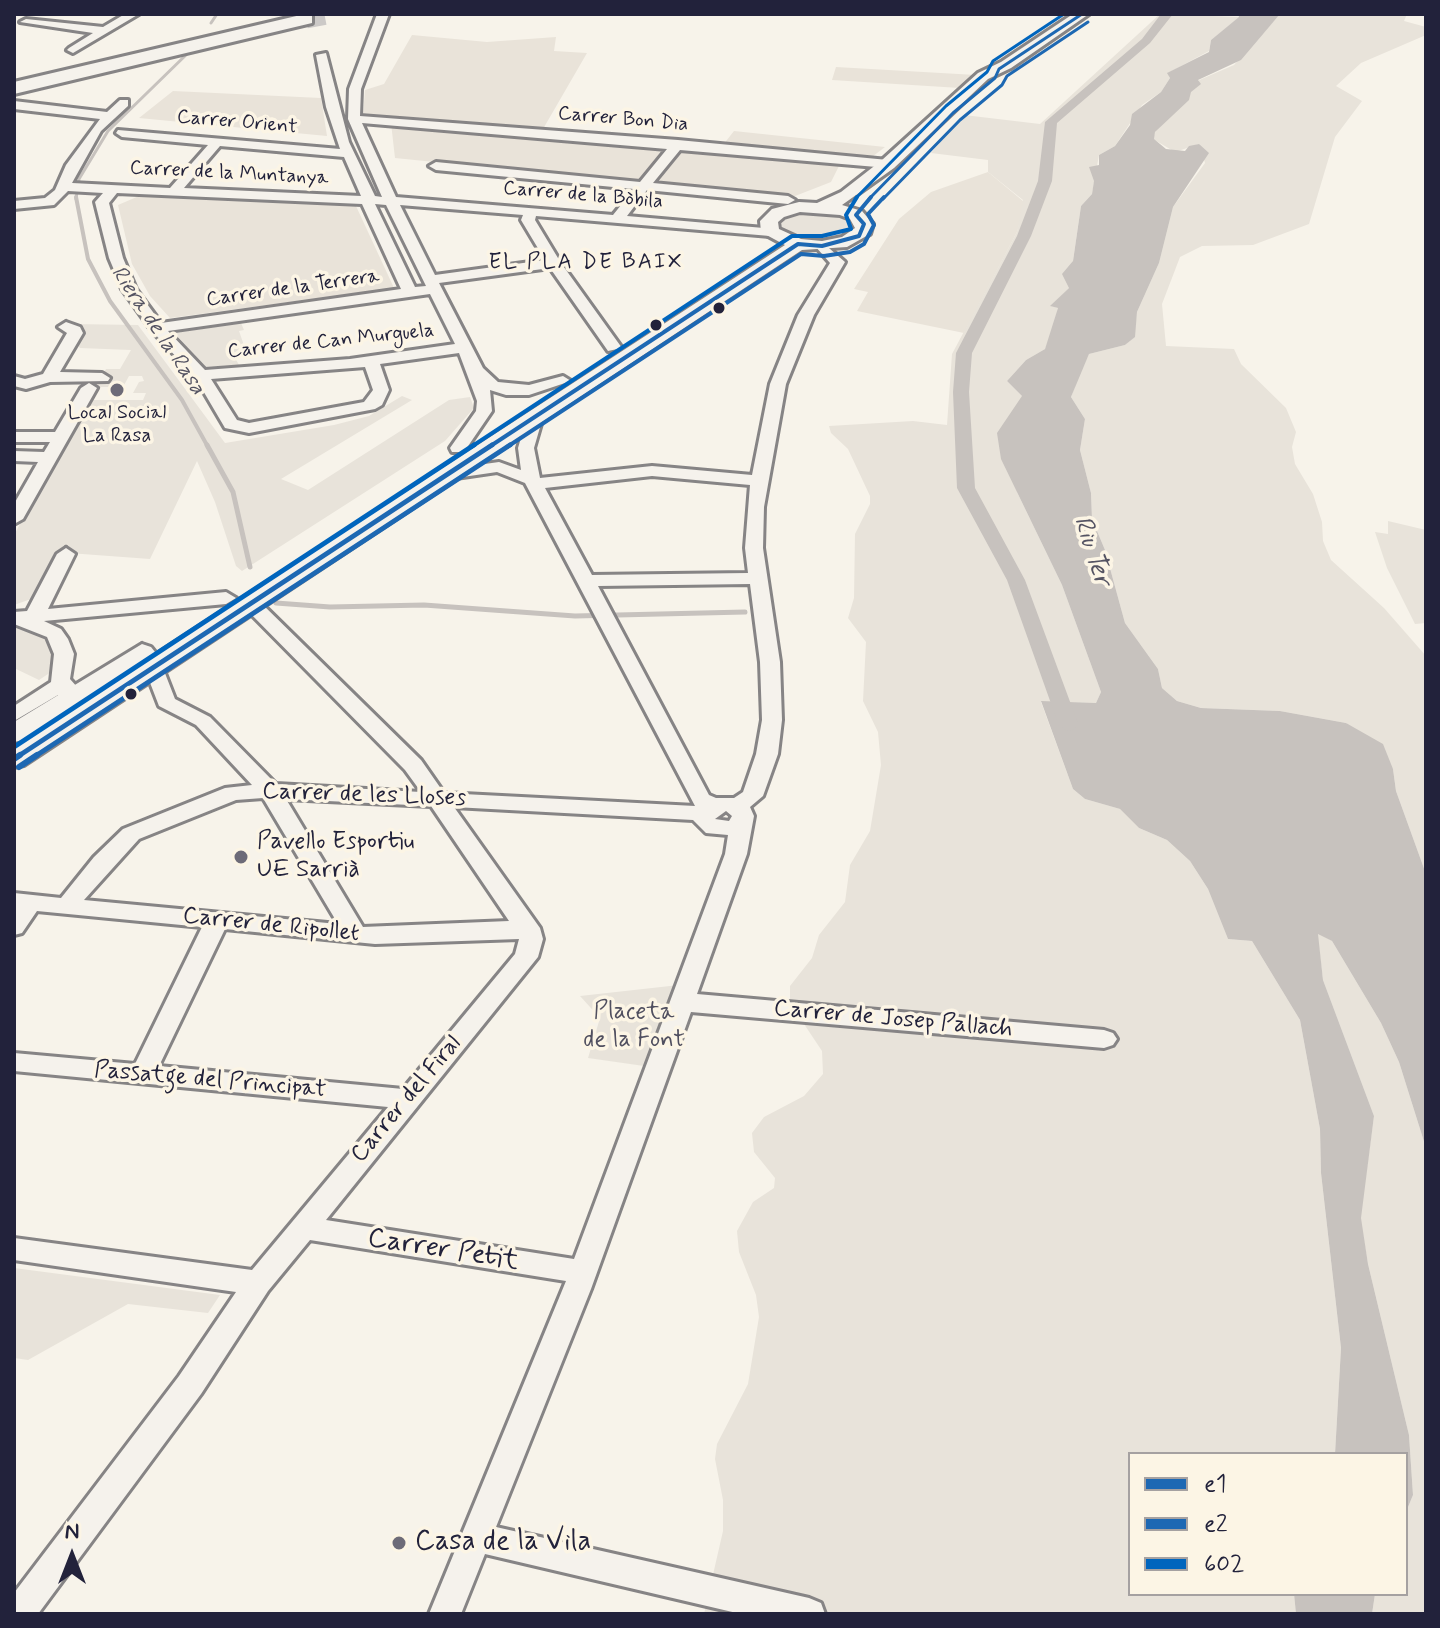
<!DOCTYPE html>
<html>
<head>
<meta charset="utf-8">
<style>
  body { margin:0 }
  #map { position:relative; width:1440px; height:1628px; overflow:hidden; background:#f7f3ea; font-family:Mynerve,sans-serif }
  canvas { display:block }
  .frame { position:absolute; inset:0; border:16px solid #22223b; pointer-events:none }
  .legend { position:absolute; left:1128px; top:1452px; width:280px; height:144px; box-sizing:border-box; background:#fcf5e5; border:2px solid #a5a1a1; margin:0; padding:10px 14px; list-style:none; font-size:24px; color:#22223b }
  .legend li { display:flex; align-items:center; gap:16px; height:40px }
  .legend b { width:40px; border:2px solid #a5a1a1 }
  .north { position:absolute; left:32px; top:1516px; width:80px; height:80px; -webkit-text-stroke:6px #fcf5e5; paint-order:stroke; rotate:0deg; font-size:22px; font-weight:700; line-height:32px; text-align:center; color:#22223b }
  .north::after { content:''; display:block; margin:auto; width:28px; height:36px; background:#22223b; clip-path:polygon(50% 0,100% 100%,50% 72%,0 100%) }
</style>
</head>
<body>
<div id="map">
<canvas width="1440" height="1628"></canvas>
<div class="frame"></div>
<ul class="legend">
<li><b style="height:10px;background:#1d68b3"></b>e1</li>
<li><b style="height:10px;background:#1d68b3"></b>e2</li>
<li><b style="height:10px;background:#0065bd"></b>602</li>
</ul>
<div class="north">N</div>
</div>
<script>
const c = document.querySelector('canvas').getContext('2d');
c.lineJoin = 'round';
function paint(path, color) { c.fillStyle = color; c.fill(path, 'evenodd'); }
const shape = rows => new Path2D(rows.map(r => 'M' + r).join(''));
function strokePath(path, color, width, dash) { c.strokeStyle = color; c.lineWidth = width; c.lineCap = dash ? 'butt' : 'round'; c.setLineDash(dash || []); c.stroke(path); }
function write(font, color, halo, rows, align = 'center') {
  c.font = font + ' Mynerve,sans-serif'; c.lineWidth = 7; c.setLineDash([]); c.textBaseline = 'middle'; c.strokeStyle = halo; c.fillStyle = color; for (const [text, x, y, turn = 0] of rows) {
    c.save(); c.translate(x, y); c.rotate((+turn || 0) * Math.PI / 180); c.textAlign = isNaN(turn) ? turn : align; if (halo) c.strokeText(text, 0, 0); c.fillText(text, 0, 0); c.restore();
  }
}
const built = shape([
  [412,35,487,42,556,37,554,51,587,53,543,129,363,116,365,90,384,84],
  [836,67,976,75,960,88,832,80],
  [173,91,321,98,327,136,139,118],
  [391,123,841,162,831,182,790,198,395,158],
  [734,131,885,147,868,160,723,145],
  [988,172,1023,201,1023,208,1017,232,964,333,857,311,868,292,854,289,899,219,931,192],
  [139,196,356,206,394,288,170,318,150,296,132,264,118,205]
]);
const green = shape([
  [1160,14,1240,17,1211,40,1209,51,1168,73,1170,78,1161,92,1142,105,1115,146,1099,155,1092,194,1081,206,1069,288,1051,306,1058,308,1054,328,1045,349,1026,360,1007,381,1022,396,1017,492,1062,585,1101,692,1096,703,1041,702,1073,789,1085,799,1120,809,1139,828,1167,840,1190,861,1208,889,1228,939,1252,941,1300,1020,1320,1129,1321,1173,1341,1348,1335,1454,1130,1454,1130,1594,1294,1594,1296,1614,704,1614,723,1531,723,1500,715,1459,717,1444,748,1384,759,1317,756,1295,739,1252,737,1231,753,1202,774,1188,775,1178,754,1152,752,1133,764,1117,804,1096,823,1074,822,1051,790,1003,790,986,812,958,819,935,845,902,850,865,870,831,881,765,878,732,863,701,866,642,848,618,854,598,855,534,870,504,870,496,848,449,831,433,829,426,913,421,947,425,952,354,1017,232,1023,200,988,172,988,160,931,153,964,115,1040,124],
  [1280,14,1407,14,1404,21,1426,27,1426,35,1361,63,1336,86,1362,101,1335,137,1309,224,1253,245,1202,246,1180,257,1162,304,1166,346,1234,349,1241,364,1286,408,1296,432,1292,447,1295,464,1313,494,1322,522,1323,541,1331,560,1384,608,1426,656,1426,874,1396,791,1393,769,1346,723,1280,711,1201,708,1177,701,1162,688,1158,669,1125,623,1105,550,1092,519,1091,493,1080,450,1085,419,1071,397,1079,375,1089,354,1125,345,1134,337,1137,312,1159,263,1173,207,1205,163,1199,144,1175,152,1153,139,1155,132,1197,81,1234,65],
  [800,212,835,213,853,226,844,236,823,241,799,239,782,232,779,223],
  [241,323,244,330,239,331,247,354,234,356,239,365,204,367,175,333],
  [71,324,138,325,225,443,334,425,369,416,402,396,412,400,281,479,308,490,449,400,470,397,474,408,445,441,242,571,236,566,215,502,197,461,150,559,55,552,31,599,14,605,14,535,106,369,120,369,131,350,80,348,77,344,83,329],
  [129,376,142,376,144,381,139,382,133,393,146,393,143,400,93,400,101,387,123,387],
  [1388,521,1426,530,1426,623,1415,624,1387,568,1375,532,1388,534],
  [14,626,48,638,55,648,54,670,39,680,14,668],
  [1317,932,1332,941,1381,1023,1399,1062,1426,1148,1426,1614,1372,1614,1375,1594,1406,1594,1406,1512,1413,1495,1409,1435,1368,1264,1360,1218,1374,1116,1323,980],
  [688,984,658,1068,588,1058,600,1018,580,996],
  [14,1268,220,1295,208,1313,128,1304,28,1360,14,1358]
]);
const water = shape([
  [1238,14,1280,14,1241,60,1198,80,1201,84,1191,92,1189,100,1155,132,1154,139,1166,149,1185,151,1189,146,1199,144,1209,153,1173,207,1159,263,1137,312,1135,337,1125,345,1089,354,1071,397,1085,419,1080,450,1091,493,1092,519,1105,550,1125,623,1158,669,1162,688,1177,701,1201,708,1280,711,1346,723,1383,744,1393,769,1396,791,1426,874,1426,1148,1399,1062,1381,1023,1332,941,1318,934,1323,980,1374,1116,1361,1218,1368,1264,1409,1435,1413,1495,1406,1512,1406,1454,1335,1454,1341,1348,1321,1173,1320,1129,1300,1020,1252,941,1228,939,1208,889,1190,861,1167,840,1139,828,1120,809,1085,799,1073,789,1041,701,1096,703,1101,692,1062,585,1001,459,997,433,1022,396,1007,381,1026,360,1045,349,1058,308,1050,306,1069,288,1062,274,1073,261,1081,206,1092,194,1094,181,1089,167,1099,165,1099,155,1115,146,1130,125,1132,114,1161,92,1170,78,1167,73,1209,52,1211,40,1239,17],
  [1294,1594,1375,1594,1372,1614,1296,1614]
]);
const streamFar2 = shape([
  [211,23,217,14],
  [76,199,79,179,108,131,189,52]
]);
const streamFar1 = shape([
  [76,197,88,259,110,301,182,400,208,447]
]);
const stream = shape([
  [207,445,233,492,250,567],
  [276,603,330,607,424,605,575,616,745,612]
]);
const canal = shape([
  [1161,14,1173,14,1150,43,1057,123,1052,181,1031,236,972,353,969,392,975,488,1025,580,1079,726,1069,732,1059,726,1007,580,957,488,953,392,956,353,1017,236,1038,181,1045,122,1142,39,1161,14]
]);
const highwayTunnel = shape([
  [306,19,332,14]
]);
const minor = shape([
  [125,14,139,14,73,53,67,50,69,48,93,33,20,22,26,19,103,27,125,14],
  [377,14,389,14,361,89,360,116,678,140,888,160,895,164,888,168,680,150,653,183,788,196,795,200,788,204,647,190,627,216,775,229,775,235,770,236,536,216,535,220,561,263,622,348,608,351,550,268,439,283,483,368,498,382,529,385,563,376,571,381,529,395,506,395,490,390,492,411,464,452,452,452,450,448,476,411,477,401,459,353,380,364,389,390,382,405,375,409,249,433,225,428,195,377,152,331,122,289,109,258,95,202,103,193,68,191,54,205,14,209,14,201,45,198,55,190,66,165,100,119,14,109,14,101,107,112,120,100,128,100,128,106,101,131,72,183,170,188,208,145,122,137,116,133,118,130,340,149,326,107,316,55,326,53,349,142,375,196,382,197,348,119,349,89,377,14],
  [362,123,667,149,640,182,436,162,429,166,436,170,634,189,613,215,396,197,362,123],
  [220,146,344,157,361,196,184,188,220,146],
  [117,193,362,204,401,289,161,323,136,289,123,258,109,203,117,193],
  [375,204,386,205,426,286,415,287,375,204],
  [400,205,523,215,521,220,545,260,435,275,400,205],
  [430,294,455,344,350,359,205,370,168,331,430,294],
  [365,367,373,390,364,402,249,423,237,420,211,379,365,367],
  [822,242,845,262,814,315,786,384,764,507,763,548,780,662,782,720,778,754,763,796,750,807,754,816,747,854,697,994,1104,1030,1113,1033,1117,1039,1113,1045,1104,1048,691,1012,591,1289,496,1527,809,1598,821,1603,825,1614,741,1614,485,1554,461,1614,429,1614,566,1281,310,1240,268,1291,201,1394,38,1614,14,1614,14,1593,179,1376,236,1292,14,1260,14,1238,252,1270,388,1107,14,1071,14,1053,135,1064,202,927,37,911,22,933,14,935,14,893,61,898,94,857,123,829,225,788,252,785,196,725,159,706,144,667,154,661,161,663,175,699,210,717,276,784,421,792,405,770,241,604,251,598,258,600,421,760,444,793,695,806,525,483,497,472,449,479,440,474,449,469,499,462,521,470,518,448,527,417,535,412,543,417,534,448,540,478,652,466,752,475,770,384,798,315,830,263,815,246,822,242],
  [652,476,750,485,745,548,748,573,592,575,545,488,652,476],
  [750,584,760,662,762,720,756,754,743,792,734,798,716,798,709,795,598,586,750,584],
  [263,798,338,924,84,900,139,839,236,800,263,798],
  [286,799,431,806,509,921,363,927,286,799],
  [454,807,693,820,706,833,728,835,725,854,574,1259,326,1220,538,957,543,939,540,928,454,807],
  [726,811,732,816,729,821,715,819,726,811],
  [225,929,375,944,519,939,515,954,403,1089,159,1066,225,929],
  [66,322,80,327,83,333,60,372,102,373,110,378,108,381,50,382,26,389,14,386,14,376,25,379,43,374,67,333,58,327,66,322],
  [89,383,97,388,23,519,14,524,14,504,38,462,14,461,14,451,44,452,50,442,14,442,14,432,55,432,81,388,89,383],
  [66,548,75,554,48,609,226,592,236,598,226,604,44,621,61,629,68,639,74,654,70,679,78,688,78,700,68,706,61,704,58,695,14,721,14,706,51,682,54,654,47,637,14,624,14,612,27,611,57,554,66,548]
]);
const major = shape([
  [1073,14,1089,14,1011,68,988,79,894,168,842,205,862,211,873,224,870,234,847,247,802,250,24,765,14,767,14,747,785,245,761,232,760,221,772,209,799,202,817,203,841,192,882,160,978,73,1001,62,1073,14],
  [800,212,840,215,850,219,855,228,842,237,822,241,801,239,779,229,778,222,784,217,800,212],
  [142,644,151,647,155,652,151,657,23,740,14,742,14,722,142,644]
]);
const highway = shape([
  [305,14,312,15,312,23,14,94,14,82,305,14]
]);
const bus1Far3 = shape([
  [869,199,953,113,995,78,999,69,1082,14]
]);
const bus1Far2 = shape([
  [489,447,798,244,822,246,859,236,864,224,856,215,871,197]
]);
const bus1Far1 = shape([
  [17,757,492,445]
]);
const bus1 = shape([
  [14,759,20,755]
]);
const bus2Far3 = shape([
  [883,199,960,120,1002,85,1007,76,1088,22]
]);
const bus2Far2 = shape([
  [507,447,801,254,824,256,850,252,864,244,874,225,868,214,884,197]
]);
const bus2Far1 = shape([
  [34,757,510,445]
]);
const bus2 = shape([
  [19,767,37,755]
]);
const bus3Far2 = shape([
  [855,199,946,106,987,72,993,61,1064,14]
]);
const bus3Far1 = shape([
  [471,447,792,236,822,236,851,229,846,215,857,197]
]);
const bus3 = shape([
  [14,747,474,445]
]);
const markers = [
  [719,308,7,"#22223b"],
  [656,325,7,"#22223b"],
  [117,390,8,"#6d6b78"],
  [131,694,7,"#22223b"],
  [241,857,8,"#6d6b78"],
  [399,1543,8,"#6d6b78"]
];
const farStreetnames = [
  ["Carrer Bon Dia",623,120,5],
  ["Carrer Orient",237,123,5],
  ["Carrer de la Muntanya",229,174,3],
  ["Carrer de la Bòbila",583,196,5],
  ["Carrer de la Terrera",293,289,-8],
  ["Carrer de Can Murguela",331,342,-6]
];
const farPoinames = [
  ["Local Social",117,414],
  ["La Rasa",117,437]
];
const farNeighbourhoodnames = [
  ["EL PLA DE BAIX",586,263]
];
const farWaternames = [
  ["Riera de la Rasa",157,331,56]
];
const streetNames = [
  ["Carrer de les Lloses",364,796,2],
  ["Carrer de Ripollet",271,926,6],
  ["Carrer de Josep Pallach",893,1020,5],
  ["Passatge del Principat",210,1081,5],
  ["Carrer del Firal",407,1100,-50]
];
const poiNames = [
  ["Pavello Esportiu",257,843],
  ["UE Sarrià",257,871]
];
const parkNames = [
  ["Placeta",634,1013],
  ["de la Font",634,1041]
];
const waterNames = [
  ["Riu Ter",1091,551,72]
];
const nearStreetnames = [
  ["Carrer Petit",443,1251,9]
];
const nearPoinames = [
  ["Casa de la Vila",415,1543]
];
paint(built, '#e9e3d9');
paint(green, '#e8e3da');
paint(water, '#c7c2be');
strokePath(streamFar2, '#c7c2be', 3);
strokePath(streamFar1, '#c7c2be', 4);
strokePath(stream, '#c7c2be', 5);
paint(canal, '#c7c2be');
strokePath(highwayTunnel, '#ccc9c7', 19, [19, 9]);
strokePath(minor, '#868485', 6);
strokePath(major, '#868485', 6);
strokePath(highway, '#868485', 6);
paint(minor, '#f5f2ec');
paint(major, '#f5f2ec');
paint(highway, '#f5f2ec');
strokePath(bus1Far3, '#1d68b3', 3);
strokePath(bus1Far2, '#1d68b3', 4);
strokePath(bus1Far1, '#1d68b3', 5);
strokePath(bus1, '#1d68b3', 6);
strokePath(bus2Far3, '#1d68b3', 3);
strokePath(bus2Far2, '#1d68b3', 4);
strokePath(bus2Far1, '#1d68b3', 5);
strokePath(bus2, '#1d68b3', 6);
strokePath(bus3Far2, '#0065bd', 3);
strokePath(bus3Far1, '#0065bd', 4);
strokePath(bus3, '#0065bd', 5);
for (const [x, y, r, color] of markers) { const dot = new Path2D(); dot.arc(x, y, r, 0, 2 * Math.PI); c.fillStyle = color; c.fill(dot); strokePath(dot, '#fcf5e5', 3); }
write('20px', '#22223b', '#fcf5e5', farStreetnames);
write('20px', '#22223b', '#fcf5e5', farPoinames);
c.letterSpacing = '2px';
write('22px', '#22223b', '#fcf5e5', farNeighbourhoodnames);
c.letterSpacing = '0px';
write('italic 22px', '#545362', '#fcf5e5', farWaternames);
write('24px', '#22223b', '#fcf5e5', streetNames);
write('24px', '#22223b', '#fcf5e5', poiNames, 'left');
write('24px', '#504f5f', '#fcf5e5', parkNames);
write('italic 26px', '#545362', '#fcf5e5', waterNames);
write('28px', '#22223b', '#fcf5e5', nearStreetnames);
write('28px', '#22223b', '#fcf5e5', nearPoinames, 'left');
</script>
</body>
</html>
